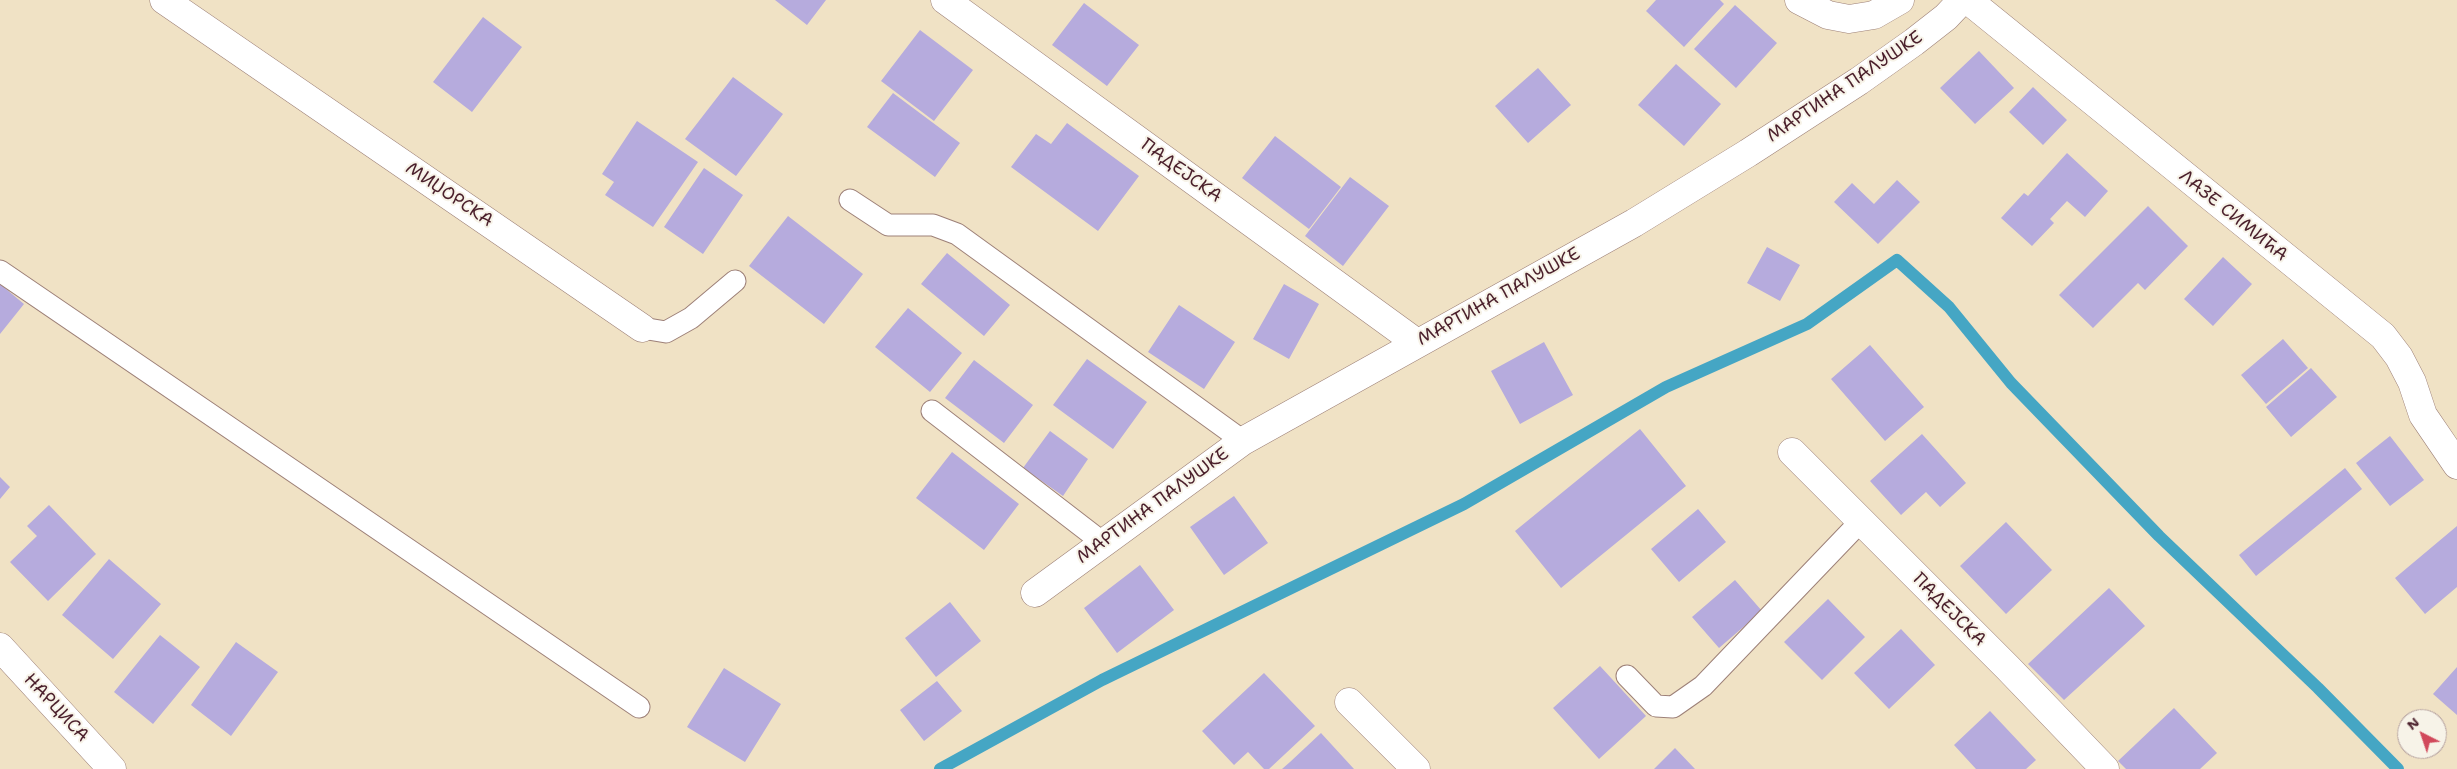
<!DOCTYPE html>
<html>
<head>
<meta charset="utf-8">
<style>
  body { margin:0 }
  #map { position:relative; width:2457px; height:769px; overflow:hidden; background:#f0e2c5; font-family:"Shantell Sans",sans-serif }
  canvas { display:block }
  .north { position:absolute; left:2397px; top:709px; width:50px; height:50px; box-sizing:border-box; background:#f7f3e8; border:1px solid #b29e9c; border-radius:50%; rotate:319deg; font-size:14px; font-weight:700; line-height:20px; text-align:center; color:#4a1f2b }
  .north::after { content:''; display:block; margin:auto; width:18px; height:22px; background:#d1495b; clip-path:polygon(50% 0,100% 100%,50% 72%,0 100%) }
</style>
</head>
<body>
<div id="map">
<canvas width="2457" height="769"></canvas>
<div class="north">N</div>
</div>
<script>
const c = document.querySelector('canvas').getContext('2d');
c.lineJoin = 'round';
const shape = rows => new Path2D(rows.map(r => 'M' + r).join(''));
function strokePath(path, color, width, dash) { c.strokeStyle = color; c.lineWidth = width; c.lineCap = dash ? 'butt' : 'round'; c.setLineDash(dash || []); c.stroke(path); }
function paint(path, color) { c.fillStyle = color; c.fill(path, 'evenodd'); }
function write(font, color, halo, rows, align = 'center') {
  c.font = font + ' "Shantell Sans",sans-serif'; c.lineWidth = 4; c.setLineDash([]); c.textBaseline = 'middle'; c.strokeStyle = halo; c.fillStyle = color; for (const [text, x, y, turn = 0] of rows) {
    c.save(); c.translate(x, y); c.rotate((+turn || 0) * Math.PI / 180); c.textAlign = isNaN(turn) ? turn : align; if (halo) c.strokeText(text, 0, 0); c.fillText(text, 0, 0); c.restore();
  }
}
const stream = shape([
  [940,769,1102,680,1464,504,1666,387,1807,324,1897,260,1949,307,2011,383,2159,536,2318,688,2398,769]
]);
const building = shape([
  [775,0,826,0,807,25],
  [1656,0,1720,0,1724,4,1684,47,1646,11],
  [1084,3,1139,45,1107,86,1052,45],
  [1735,5,1777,43,1736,88,1694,49],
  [483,17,522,47,472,112,433,82],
  [920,30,973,70,934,121,881,81],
  [1979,51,2014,88,1975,124,1940,88],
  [1676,64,1721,104,1684,146,1638,105],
  [1538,68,1571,105,1528,143,1495,106],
  [733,77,783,114,736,176,685,139],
  [2033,87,2067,120,2043,145,2009,112],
  [893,93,960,143,935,177,867,127],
  [637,121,698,162,653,227,605,195,614,182,602,174],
  [1067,123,1139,176,1098,231,1011,167,1036,134,1051,144],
  [1275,136,1341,187,1309,229,1242,178],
  [2067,153,2108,191,2085,217,2067,201,2050,219,2054,223,2032,246,2001,218,2024,193,2028,196],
  [704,168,743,195,703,254,664,227],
  [1350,177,1389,206,1343,266,1305,236],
  [1897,180,1920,202,1878,244,1834,202,1852,183,1874,204],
  [2148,206,2188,246,2145,290,2138,283,2093,328,2059,295],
  [788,216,863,274,824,324,749,266],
  [1767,247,1800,265,1780,301,1747,283],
  [947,253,1010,305,984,336,921,284],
  [2223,257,2252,284,2213,326,2184,299],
  [0,284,24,304,0,334],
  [1284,284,1319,304,1289,359,1253,339],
  [1179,305,1235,342,1204,389,1148,352],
  [908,308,962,353,930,392,875,347],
  [2283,339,2308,368,2266,404,2241,375],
  [1544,342,1573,395,1520,424,1491,371],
  [1870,345,1924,407,1885,441,1831,379],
  [1087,359,1147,402,1113,449,1053,405],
  [974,360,1033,405,1004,443,945,398],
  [2311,368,2337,397,2291,437,2266,407],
  [1640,429,1686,486,1561,588,1515,531],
  [1050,431,1088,459,1063,496,1023,468],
  [1922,434,1966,483,1940,507,1926,492,1901,515,1870,481],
  [2390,436,2424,480,2390,506,2356,463],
  [952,452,1019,504,984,550,916,498],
  [2345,468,2362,489,2256,576,2239,555],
  [0,477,10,487,0,499],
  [1234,496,1268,543,1224,575,1190,527],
  [49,505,96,554,48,601,10,562,37,536,27,526],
  [1698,509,1726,542,1679,582,1651,549],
  [2006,522,2052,570,2006,614,1960,566],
  [2457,526,2457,587,2425,614,2395,578],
  [109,559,161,604,113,659,62,615],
  [1140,565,1174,610,1117,653,1084,608],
  [1735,580,1762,611,1719,648,1692,617],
  [2109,588,2145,626,2064,700,2028,664],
  [1828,599,1865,637,1822,680,1784,642],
  [950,602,981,641,936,677,905,638],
  [1901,629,1935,665,1889,709,1854,673],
  [160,635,200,667,153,724,114,692],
  [236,642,278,672,231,736,191,705],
  [1600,666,1646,716,1599,759,1553,708],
  [2457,667,2457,715,2433,694],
  [724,668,781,704,745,762,687,727],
  [1264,673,1315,726,1269,769,1264,769,1248,752,1234,765,1202,731],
  [937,681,962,711,924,741,900,710],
  [2174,708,2217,753,2200,769,2126,769,2118,761],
  [1990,711,2036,760,2026,769,1976,769,1954,745],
  [1321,733,1354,769,1282,769,1290,762],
  [1675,748,1695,769,1654,769]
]);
const lane = shape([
  [850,200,888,225,933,225,957,234,1243,441],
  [0,271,639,707],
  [642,328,666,332,691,318,735,281],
  [932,411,1102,542],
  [1627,676,1656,706,1673,707,1703,686,1861,521]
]);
const street = shape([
  [164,0,642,328],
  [945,0,1417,343],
  [1799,0,1828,15,1849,19,1874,15,1900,0],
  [1968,0,2383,336,2399,357,2412,382,2423,415,2457,465],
  [1792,452,2008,668,2105,769],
  [1035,593,1243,441,1634,223,1748,153,1859,81,1914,42,1946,17,1962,0],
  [0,647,112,769],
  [1349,702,1416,769]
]);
const streetNames = [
  ["МАРТИНА ПАЛУШКЕ",1845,87,-34],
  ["ПАДЕЈСКА",1181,171,36],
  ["МИЏОРСКА",449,195,34],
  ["ЛАЗЕ СИМИЋА",2233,216,39],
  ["МАРТИНА ПАЛУШКЕ",1499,297,-29],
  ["МАРТИНА ПАЛУШКЕ",1153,506,-36],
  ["ПАДЕЈСКА",1949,610,45],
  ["НАРЦИСА",56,708,47]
];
strokePath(stream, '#45a6c4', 12);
paint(building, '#b6abdd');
strokePath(lane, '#9d8078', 23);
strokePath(street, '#9d8078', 29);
strokePath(lane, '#fff', 21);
strokePath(street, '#fff', 28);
write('18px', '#4a1f2b', '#f7f3e8', streetNames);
</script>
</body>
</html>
